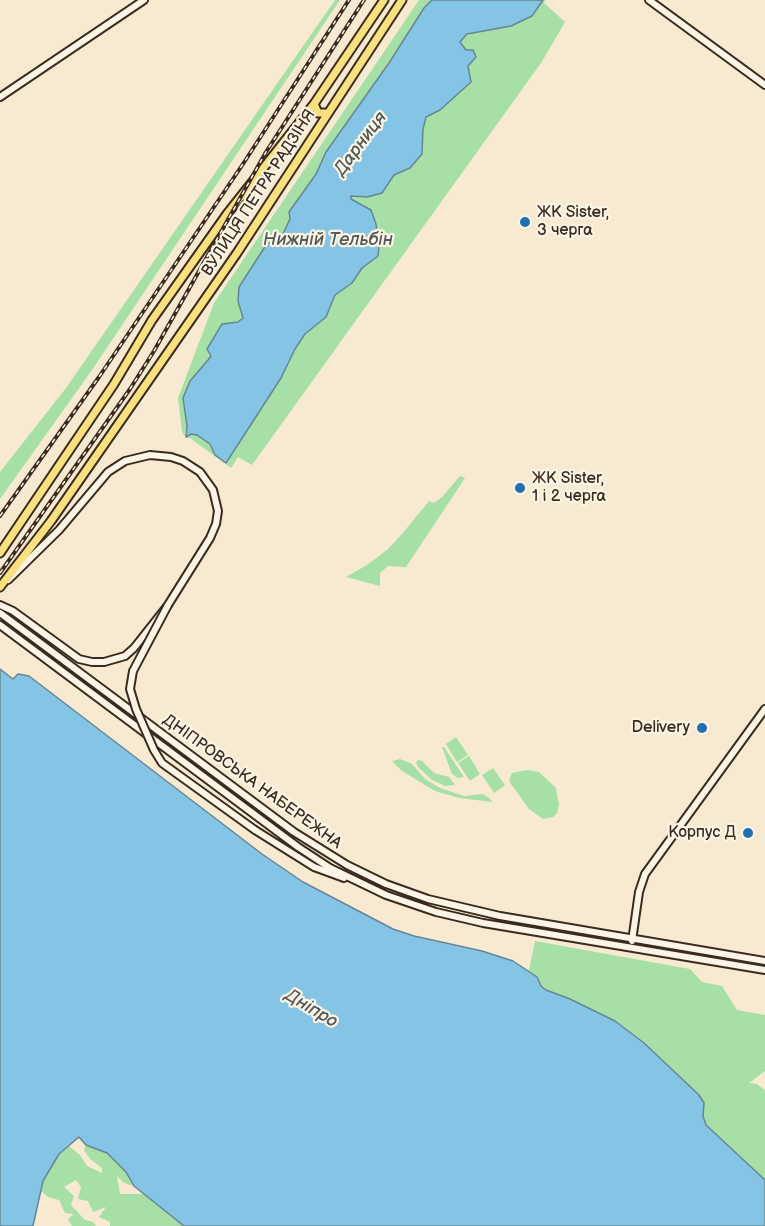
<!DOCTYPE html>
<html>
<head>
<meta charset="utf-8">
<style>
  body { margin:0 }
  canvas { display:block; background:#f7ead0 }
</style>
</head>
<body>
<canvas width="765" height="1226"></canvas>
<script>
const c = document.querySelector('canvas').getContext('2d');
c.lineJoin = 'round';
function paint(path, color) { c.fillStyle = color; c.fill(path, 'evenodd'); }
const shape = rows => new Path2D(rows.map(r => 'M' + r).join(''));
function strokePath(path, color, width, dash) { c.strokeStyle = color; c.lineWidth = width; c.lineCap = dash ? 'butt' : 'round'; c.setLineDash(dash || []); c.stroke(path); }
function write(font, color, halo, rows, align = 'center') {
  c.font = font + ' "Balsamiq Sans",sans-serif'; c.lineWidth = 4.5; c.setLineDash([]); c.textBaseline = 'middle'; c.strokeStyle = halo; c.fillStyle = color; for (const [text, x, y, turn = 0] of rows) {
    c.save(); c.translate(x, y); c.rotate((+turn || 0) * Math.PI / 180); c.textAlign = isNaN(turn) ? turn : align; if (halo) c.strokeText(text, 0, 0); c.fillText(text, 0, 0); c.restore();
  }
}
const green = shape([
  [335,0,340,0,92,370,0,499,0,472,66,388],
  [419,0,432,0,427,5,532,16,543,0,545,0,544,3,565,22,541,63,252,465,238,457,231,468,190,438,186,438,182,432,178,398,214,303],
  [473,50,468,65,471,82,440,110,426,116,423,129,422,154,410,168,394,175,382,193,367,197,351,196,351,199,371,210,376,224,378,256,362,268,352,283,335,295,325,317,305,334,295,349,281,378,215,455,210,444,197,435,185,434,202,367,211,356,207,349,221,324,238,323,243,318,238,301,239,287,260,254,311,229],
  [460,476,465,478,406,567,388,566,380,573,380,586,346,577,367,565,388,549,402,534,429,501,434,503,442,497],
  [456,737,468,755,457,762,446,744],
  [442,747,444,747,464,777,458,778,452,774],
  [469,756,480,774,470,781,458,763],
  [400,759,412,764,425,779,440,788,464,796,482,794,489,798,493,802,459,798,435,791,402,771,392,761],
  [418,760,422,761,434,773,449,777,455,785,445,786,432,780,418,767,416,762],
  [493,768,505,785,494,793,482,775],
  [527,770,539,772,556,788,559,805,557,813,553,817,543,819,529,809,509,781,512,773],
  [535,941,690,969,702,982,722,986,737,1010,765,1015,765,1071,749,1083,757,1084,765,1090,765,1223,513,974,529,970],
  [86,1145,107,1153,126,1172,134,1186,124,1183,117,1176,120,1194,145,1194,184,1226,110,1226,110,1222,99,1217,106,1207,93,1212,88,1201,78,1199,81,1187,76,1180,64,1187,74,1196,71,1205,85,1220,93,1222,96,1226,72,1226,68,1219,74,1214,65,1213,59,1200,48,1197,41,1191,43,1181,59,1154,69,1146,80,1155,87,1166,102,1173,102,1168,90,1159,84,1150]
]);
const water = shape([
  [432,0,543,0,532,16,511,26,467,34,460,42,466,50,473,50,476,57,468,66,471,82,440,110,426,117,423,129,422,154,410,168,394,175,382,193,367,197,351,196,351,199,371,210,376,224,379,246,378,256,362,268,352,283,335,295,326,317,305,334,295,349,281,378,226,463,215,455,210,444,197,435,191,434,186,437,187,426,183,398,190,381,208,360,211,356,207,349,222,324,238,322,243,318,238,301,239,287,266,245,283,234,290,219,289,212,316,174,326,152,389,63,424,8,432,0],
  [0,669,13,679,18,674,29,676,262,854,303,882,393,929,414,936,482,951,513,961,537,977,541,986,546,990,570,999,615,1021,644,1043,699,1095,704,1103,703,1116,706,1125,765,1180,765,1226,184,1226,134,1186,126,1172,107,1153,86,1145,79,1137,59,1154,43,1181,33,1226,0,1226,0,669]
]);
const secondary = shape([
  [649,0,765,85],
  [0,97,144,0],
  [0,605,13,611,79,659,92,662,104,662,125,656,134,648,168,605,210,538,216,524,218,511,213,490,200,472,183,461,171,457,150,455,125,461,108,472,59,530,8,580],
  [0,613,294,832,347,865,386,884,428,899,500,916,765,961],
  [0,625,298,847,330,868,386,895,436,912,483,923,765,970],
  [255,830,314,867,344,878],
  [632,941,639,892,645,874,765,709]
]);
const primary = shape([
  [314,104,318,113,327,113],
  [0,553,114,384,152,320,227,214,314,104,384,0],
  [0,587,51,521,237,253,402,0]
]);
const rail = shape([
  [0,516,99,377,243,164,349,0],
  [0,573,130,389,154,351,266,152,364,0]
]);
const secondaryBridge = shape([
  [168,605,133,671,130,689,136,709,154,750,162,763,255,830]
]);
const markers = [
  [525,222,6,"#1f6fb2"],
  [520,488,6,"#1f6fb2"],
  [702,728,6,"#1f6fb2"],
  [748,833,6,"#1f6fb2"]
];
const streetNames = [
  ["ВУЛИЦЯ ПЕТРА РАДЗІНЯ",259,193,-57],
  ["ДНІПРОВСЬКА НАБЕРЕЖНА",252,782,36]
];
const poiNames = [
  ["ЖК Sister,",537,213],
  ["3 черга",537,231],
  ["ЖК Sister,",532,479],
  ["1 і 2 черга",532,497],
  ["Delivery",690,728,"right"],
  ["Корпус Д",736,833,"right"]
];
const waterNames = [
  ["Дарниця",361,144,-53],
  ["Нижній Тельбін",328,240],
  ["Дніпро",311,1009,31]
];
paint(green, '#a6e0a6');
paint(water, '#84c4e4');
strokePath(water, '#678695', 1.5);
strokePath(secondary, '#3b2a1e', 10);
strokePath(primary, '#3b2a1e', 11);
strokePath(secondary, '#fcf5e5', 6);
strokePath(primary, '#fae180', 7);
strokePath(rail, '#3b2a1e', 4);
strokePath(rail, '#fcf5e5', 1.5, [4.5]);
strokePath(secondaryBridge, '#3b2a1e', 10, []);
strokePath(secondaryBridge, '#fcf5e5', 6);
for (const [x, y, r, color] of markers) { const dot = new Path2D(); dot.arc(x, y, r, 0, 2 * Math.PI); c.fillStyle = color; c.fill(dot); strokePath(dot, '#fcf5e5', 2); }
write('16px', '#3b2a1e', '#fcf5e5', streetNames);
write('16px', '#3b2a1e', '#fcf5e5', poiNames, 'left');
write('italic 18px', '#515859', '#fcf5e5', waterNames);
</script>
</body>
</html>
